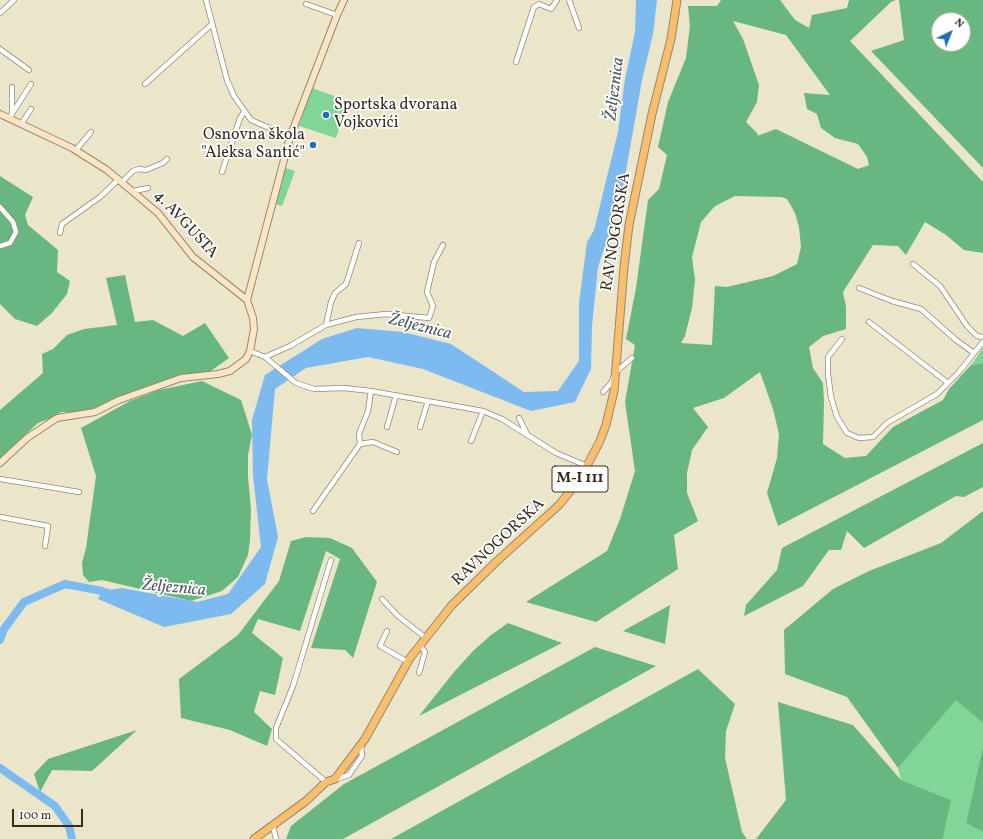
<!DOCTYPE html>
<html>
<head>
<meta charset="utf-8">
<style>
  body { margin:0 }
  #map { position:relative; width:983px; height:839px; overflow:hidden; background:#ebe6c9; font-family:Vollkorn,serif }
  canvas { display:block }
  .north { position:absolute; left:931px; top:12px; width:40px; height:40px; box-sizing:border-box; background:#fff; border:1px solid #b1aaa5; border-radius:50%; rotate:43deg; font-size:11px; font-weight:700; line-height:16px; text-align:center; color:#3b2a1e }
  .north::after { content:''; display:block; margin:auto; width:14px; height:18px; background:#1f6fb2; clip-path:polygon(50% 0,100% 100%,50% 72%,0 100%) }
  .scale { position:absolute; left:12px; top:809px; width:71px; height:18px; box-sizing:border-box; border:2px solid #3b2a1e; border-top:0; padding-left:5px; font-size:12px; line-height:14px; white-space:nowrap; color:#3b2a1e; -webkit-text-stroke:3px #fff; paint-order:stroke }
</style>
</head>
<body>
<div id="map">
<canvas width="983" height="839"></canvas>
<div class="north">N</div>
<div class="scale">100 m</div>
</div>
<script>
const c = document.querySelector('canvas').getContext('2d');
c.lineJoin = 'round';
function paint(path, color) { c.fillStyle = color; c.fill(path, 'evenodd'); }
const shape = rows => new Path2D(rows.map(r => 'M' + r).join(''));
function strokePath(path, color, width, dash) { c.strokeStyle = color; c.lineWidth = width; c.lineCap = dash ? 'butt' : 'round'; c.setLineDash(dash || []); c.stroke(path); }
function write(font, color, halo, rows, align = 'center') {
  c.font = font + ' Vollkorn,serif'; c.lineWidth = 3.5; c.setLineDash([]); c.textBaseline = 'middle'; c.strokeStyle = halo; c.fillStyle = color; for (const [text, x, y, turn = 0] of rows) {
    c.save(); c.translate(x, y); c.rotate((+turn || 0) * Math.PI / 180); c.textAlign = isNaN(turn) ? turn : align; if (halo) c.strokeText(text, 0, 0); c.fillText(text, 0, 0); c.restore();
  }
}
const green = shape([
  [312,88,348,101,336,138,299,126],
  [285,168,295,171,282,206,275,204],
  [983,348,983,363,971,365],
  [956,699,983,723,983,746,966,823,983,832,983,839,943,839,951,800,901,780,898,768]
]);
const forest = shape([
  [721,0,780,0,795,20,809,28,812,15,847,8,849,0,896,0,891,2,850,41,983,182,983,253,964,250,946,235,925,222,906,255,898,246,873,245,843,292,846,307,846,329,823,336,809,347,813,368,823,383,824,402,823,444,845,458,866,456,893,427,943,400,949,389,971,365,983,363,983,420,778,526,767,493,777,458,779,434,773,409,760,372,724,398,693,408,708,427,692,450,687,473,687,493,698,521,674,535,678,569,596,622,526,602,607,551,620,519,635,471,625,402,635,345,626,339,636,288,648,200,659,189,667,155,658,147,668,102,686,58,690,26,688,6,717,6],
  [733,21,786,35,830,95,804,93,807,109,817,114,821,128,835,138,858,144,867,157,869,165,858,169,776,129,757,136,758,134,746,122,757,102,759,85,743,39],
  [735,196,781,197,787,199,795,213,799,227,801,247,797,264,773,276,727,287,715,286,712,345,681,343,685,336,692,308,695,280,692,257,701,222,715,206],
  [899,0,983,0,983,168,871,51,904,40],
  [939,20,963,20,963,44,939,44],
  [0,176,33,197,25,215,28,225,58,250,57,272,70,281,67,294,52,313,37,326,15,319,0,304],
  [125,275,135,322,153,320,183,336,205,323,229,358,208,373,178,376,81,413,61,412,51,418,38,423,0,458,0,410,43,373,42,354,53,349,67,335,84,329,117,325,106,278],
  [202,381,241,400,252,435,248,455,248,477,251,509,250,540,248,555,238,577,222,591,191,601,102,580,89,582,83,575,82,563,86,548,96,476,81,428,130,401,159,390],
  [983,443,983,487,964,497,956,496,864,548,847,531,841,550,829,550,803,586,744,616,746,605,777,570,782,548],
  [983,511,983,723,956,700,898,768,847,697,785,674,784,630,833,589,869,571,941,543],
  [306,537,330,538,352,548,377,582,353,658,345,650,311,648,340,559,326,551,300,631,258,619,252,633,283,658,275,695,260,691,254,712,272,729,267,746,230,730,181,718,179,679,238,635,279,581,291,541],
  [670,605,665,644,623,631],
  [508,623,562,643,419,716,454,672,473,651,491,635],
  [595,647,656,666,343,839,286,839,291,826,344,784],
  [698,669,735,704,726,731,725,758,742,832,747,839,391,839],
  [778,702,853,725,901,780,951,800,943,839,756,839,786,800],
  [137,730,92,771,52,770,40,792,34,774,48,759],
  [983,746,983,832,966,823]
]);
const water = shape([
  [636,0,657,0,653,34,642,80,623,188,610,231,598,267,592,326,591,369,575,402,531,411,423,369,368,357,306,368,275,389,267,479,278,537,265,584,231,614,164,627,98,599,102,591,122,588,197,602,228,594,261,547,253,476,252,420,265,375,322,339,357,328,403,332,451,344,524,392,558,391,579,361,579,303,587,242,594,230,618,132,625,79,635,32]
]);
const river = shape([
  [0,640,4,629,24,602,65,584,102,591,111,594],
  [0,768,55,806,69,826,72,839]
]);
const street = shape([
  [206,0,227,80,234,96,251,120,290,137],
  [569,0,579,28],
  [306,4,337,15],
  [0,13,14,0],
  [0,49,29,70],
  [516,62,534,7,539,4,551,9,557,0],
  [145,84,211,25],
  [12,113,12,87],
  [10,117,31,84],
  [22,123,31,109],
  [76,150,91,132],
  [222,172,240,118,244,112],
  [122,182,133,171,139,169,146,170,163,163,167,159],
  [134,191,148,188],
  [0,207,13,222,16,232,10,243,0,246],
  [60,233,62,224,100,197,119,179],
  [913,264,940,286,967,326,977,336,983,337],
  [859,288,892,301,921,309,956,340,974,353],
  [869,322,948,383],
  [326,325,331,302,335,293,346,284,359,243],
  [842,339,828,357,828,374,831,397,837,417,847,433,859,438,873,437,887,423,937,394,959,372,983,342],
  [250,351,265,357,296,383,314,389,344,388,371,391,483,411,502,419,556,453,587,466],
  [265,357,290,346,326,325,356,317,386,314,429,318,433,306,427,292,434,262,443,245],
  [616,372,632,358],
  [603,392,612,382,613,378],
  [519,418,527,434],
  [387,427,396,395],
  [420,427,428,401],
  [471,441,483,411],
  [360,444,373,442,397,452],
  [0,479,79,492],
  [313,511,360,444,359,434,368,411,371,391],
  [0,517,48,526,45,546],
  [382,599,398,616,426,638],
  [387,631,380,646,408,662],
  [419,673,425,652,420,645],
  [336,779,349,775,362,756,361,745],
  [326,782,276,739,276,728,293,686,331,560],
  [273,826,276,839]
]);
const secondary = shape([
  [0,114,72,148,107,170,158,213,193,257,247,300],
  [0,463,27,438,57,418,95,412,119,400,181,378,218,374,230,371,246,359,250,351,254,329,253,318,247,300,290,137,337,15,344,0]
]);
const primary = shape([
  [254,839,306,801,326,782,335,779,365,739,410,658,452,605,496,562,559,505,580,479,600,441,606,425,614,391,624,267,629,225,652,114,671,39,677,0]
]);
const markers = [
  [326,115,4,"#1f6fb2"],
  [313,145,4,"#1f6fb2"]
];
const shields = [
  [580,479,56]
];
const shieldNames = [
  ["M-I 111",580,479]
];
const poiNames = [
  ["Sportska dvorana",334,106],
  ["Vojkovići",334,124],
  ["Osnovna škola",305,136,"right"],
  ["\"Aleksa Santić\"",305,154,"right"]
];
const streetNames = [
  ["4. AVGUSTA",185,225,47],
  ["RAVNOGORSKA",617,232,-81],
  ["RAVNOGORSKA",499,543,-43]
];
const waterNames = [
  ["Željeznica",616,89,-83],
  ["Željeznica",420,328,14],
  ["Željeznica",174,589,5]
];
paint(green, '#81d598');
paint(forest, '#68b680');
paint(water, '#7dbaf0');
strokePath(river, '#7dbaf0', 8);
strokePath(street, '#938874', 6);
strokePath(secondary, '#938874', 8);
strokePath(primary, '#938874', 9);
strokePath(street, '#fff', 4.5);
strokePath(secondary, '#fde5c5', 6);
strokePath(primary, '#f9bf6d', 7);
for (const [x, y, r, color] of markers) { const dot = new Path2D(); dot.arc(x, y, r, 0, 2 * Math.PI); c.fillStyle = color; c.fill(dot); strokePath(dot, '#fff', 1.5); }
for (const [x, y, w] of shields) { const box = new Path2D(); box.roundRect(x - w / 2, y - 13, w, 26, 3); c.fillStyle = '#fff'; c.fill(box); strokePath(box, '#3b2a1e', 1); }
write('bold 15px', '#3b2a1e', null, shieldNames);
write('16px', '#3b2a1e', '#fff', poiNames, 'left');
write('16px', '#3b2a1e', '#fff', streetNames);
write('italic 17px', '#525c68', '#fff', waterNames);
</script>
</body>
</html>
